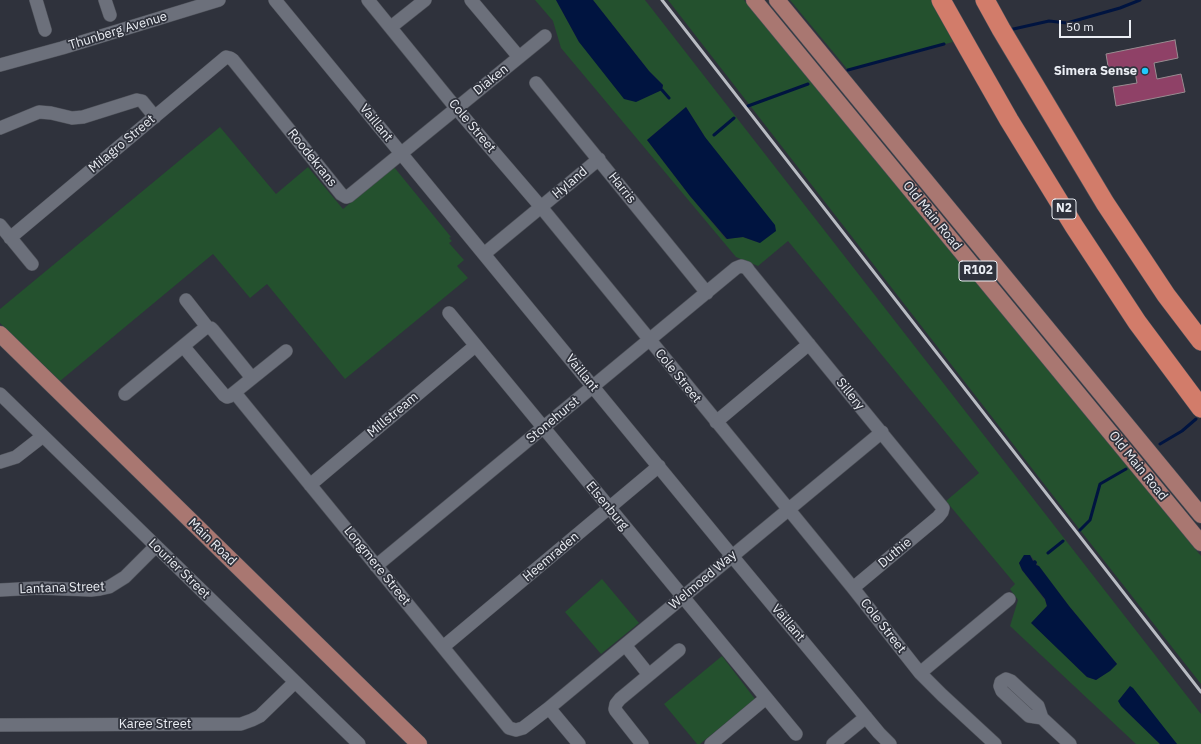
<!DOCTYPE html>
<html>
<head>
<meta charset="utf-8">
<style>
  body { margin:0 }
  #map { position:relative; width:1201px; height:744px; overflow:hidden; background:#2f323c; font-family:"IBM Plex Sans",sans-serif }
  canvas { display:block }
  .scale { position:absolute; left:1059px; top:20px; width:72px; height:18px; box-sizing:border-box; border:2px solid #ebeef4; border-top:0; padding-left:5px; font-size:12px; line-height:14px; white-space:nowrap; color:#ebeef4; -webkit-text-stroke:3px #2f323c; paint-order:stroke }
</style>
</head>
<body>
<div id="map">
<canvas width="1201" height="744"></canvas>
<div class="scale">50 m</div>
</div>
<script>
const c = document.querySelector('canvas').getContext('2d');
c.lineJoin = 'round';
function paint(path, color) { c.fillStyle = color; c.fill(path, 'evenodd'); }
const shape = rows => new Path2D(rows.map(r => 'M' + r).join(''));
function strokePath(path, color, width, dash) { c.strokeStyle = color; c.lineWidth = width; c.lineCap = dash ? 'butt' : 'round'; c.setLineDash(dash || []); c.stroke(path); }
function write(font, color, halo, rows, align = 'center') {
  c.font = font + ' "IBM Plex Sans",sans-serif'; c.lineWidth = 3.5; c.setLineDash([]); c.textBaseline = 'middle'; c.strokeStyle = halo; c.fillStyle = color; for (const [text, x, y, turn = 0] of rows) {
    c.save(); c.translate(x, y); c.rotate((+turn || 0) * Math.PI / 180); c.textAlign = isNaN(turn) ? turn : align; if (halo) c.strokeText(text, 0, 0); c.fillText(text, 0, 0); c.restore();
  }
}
const green = shape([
  [535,0,556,0,579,42,657,92,662,90,663,85,649,71,593,0,645,0,1201,714,1201,744,1177,744,1167,732,1121,706,1160,744,1136,744,1010,626,1018,600,1010,589,1015,584,946,501,979,473,788,241,758,266,736,257,561,48,553,21],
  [686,107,705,137,760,243,743,237,726,239,690,196,647,140],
  [1030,555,1069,606,1117,664,1096,680,1087,677,1032,623,1047,606,1045,600,1022,570,1019,563],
  [668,0,744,0,1201,556,1201,684,1062,507],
  [790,0,931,0,953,42,848,70],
  [220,127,276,194,308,167,343,209,394,167,451,237,449,238,452,241,449,243,464,260,457,266,468,278,345,379,267,284,250,298,213,254,60,381,0,323,0,309],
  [602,579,639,623,601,654,565,612],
  [722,656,755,699,700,744,697,744,664,704]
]);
const water = shape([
  [556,0,593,0,649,71,663,85,662,90,636,102,624,99,579,42],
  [686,107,705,137,775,225,776,231,760,243,743,237,727,239,690,196,647,140],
  [1024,555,1030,555,1033,561,1035,560,1037,562,1036,565,1039,566,1069,606,1117,664,1110,671,1096,680,1087,677,1031,623,1047,606,1045,599,1022,570,1019,563],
  [1130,686,1133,688,1177,744,1160,744,1121,706,1118,701]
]);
const stream = shape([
  [1009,30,1049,21,1067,23,1120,8,1140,0],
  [848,70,944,44],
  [662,90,669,98],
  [748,106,808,84],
  [714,135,734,118],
  [1160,444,1182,431,1196,419],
  [1080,530,1090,520,1100,484,1126,469],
  [1048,553,1063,541]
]);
const building = shape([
  [1175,40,1178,58,1154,63,1157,79,1181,74,1185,92,1116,106,1113,87,1137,83,1134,67,1109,72,1106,54,1175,40]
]);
const minor = shape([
  [36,0,45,30],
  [105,0,110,15],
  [275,0,732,556,879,733,890,744],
  [368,0,456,108,541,207,853,588,920,673,942,695,995,744],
  [471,0,519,57],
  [391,27,425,0],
  [0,65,62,48,219,0],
  [536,83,707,293],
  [0,128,39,112,51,113,72,118,83,117,137,100,142,101,155,117],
  [0,225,32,264],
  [10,238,226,57,230,58,233,60,341,194,346,197,349,196,545,36],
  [484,254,599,159],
  [186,300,208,328],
  [449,313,796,734],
  [183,346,224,395,227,397,230,396,286,351],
  [235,393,509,728,516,730,523,728,549,708,882,432],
  [0,394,359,744],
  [125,394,205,328,211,328,213,330,252,378],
  [716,422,809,344],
  [0,462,16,457,43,436],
  [310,485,475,346],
  [376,566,736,268,741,266,747,268,749,271,943,508,942,512,938,517,853,588],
  [0,590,39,588,91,590,100,589,109,587,125,577,156,546],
  [625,645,649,675],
  [443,647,659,466],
  [920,673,1009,599],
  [549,708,579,744],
  [1042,718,1029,716,1002,691,1000,686,1001,682,1006,679,1011,681,1038,706,1042,718,1070,744],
  [0,725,241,724,252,720,260,716,295,682],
  [642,744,616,711,615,709,616,704,620,699,679,650],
  [711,744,766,698],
  [833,744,866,717]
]);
const major = shape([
  [754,0,1201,543],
  [777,0,1201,515],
  [0,334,419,744]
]);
const highway = shape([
  [941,0,968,48,1009,120,1074,226,1137,322,1201,408],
  [985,0,1001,29,1105,203,1166,295,1201,341]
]);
const rail = shape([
  [662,0,1201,692]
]);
const markers = [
  [1145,71,4,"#20c9fd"]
];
const shields = [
  [1064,209,24],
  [978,271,38]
];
const shieldNames = [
  ["N2",1064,209],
  ["R102",978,271]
];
const streetNames = [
  ["Thunberg Avenue",118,31,-17],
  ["Diaken",491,80,-39],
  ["Vaillant",376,123,51],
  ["Cole Street",472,126,50],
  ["Milagro Street",122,144,-40],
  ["Roodekrans",312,158,51],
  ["Hyland",570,183,-40],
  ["Harris",622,188,51],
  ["Old Main Road",932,216,51],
  ["Vaillant",582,373,51],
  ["Cole Street",678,376,51],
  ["Sillery",850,394,51],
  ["Millstream",393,415,-40],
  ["Stonehurst",553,420,-40],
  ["Old Main Road",1138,466,51],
  ["Elsenburg",607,506,50],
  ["Main Road",212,542,44],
  ["Duthie",895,553,-40],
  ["Heemraden",551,557,-40],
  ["Longmere Street",377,566,51],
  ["Lourier Street",179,569,44],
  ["Welmoed Way",703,580,-40],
  ["Lantana Street",62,588,-2],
  ["Vaillant",788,623,50],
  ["Cole Street",883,626,52],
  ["Karee Street",155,724]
];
const poiNames = [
  ["Simera Sense",1137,71]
];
paint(green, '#24512e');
paint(water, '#001440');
strokePath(stream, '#001440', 3);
paint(building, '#8f4167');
strokePath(building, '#998c91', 1);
strokePath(minor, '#4e5159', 14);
strokePath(major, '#4e5159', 17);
strokePath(highway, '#4e5159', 20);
strokePath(minor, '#6c707b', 13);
strokePath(major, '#a97771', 16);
strokePath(highway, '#d27c6a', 19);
strokePath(rail, '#b8bbc2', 3);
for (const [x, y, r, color] of markers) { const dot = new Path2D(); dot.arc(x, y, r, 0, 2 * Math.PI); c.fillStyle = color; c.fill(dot); strokePath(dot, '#2f323c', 1.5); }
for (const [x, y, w] of shields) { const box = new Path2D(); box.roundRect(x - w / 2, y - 10, w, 20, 3); c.fillStyle = '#2f323c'; c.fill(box); strokePath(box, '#ebeef4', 1); }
write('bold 12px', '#ebeef4', null, shieldNames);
write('13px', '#ebeef4', '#2f323c', streetNames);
write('bold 13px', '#ebeef4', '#2f323c', poiNames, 'right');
</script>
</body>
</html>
